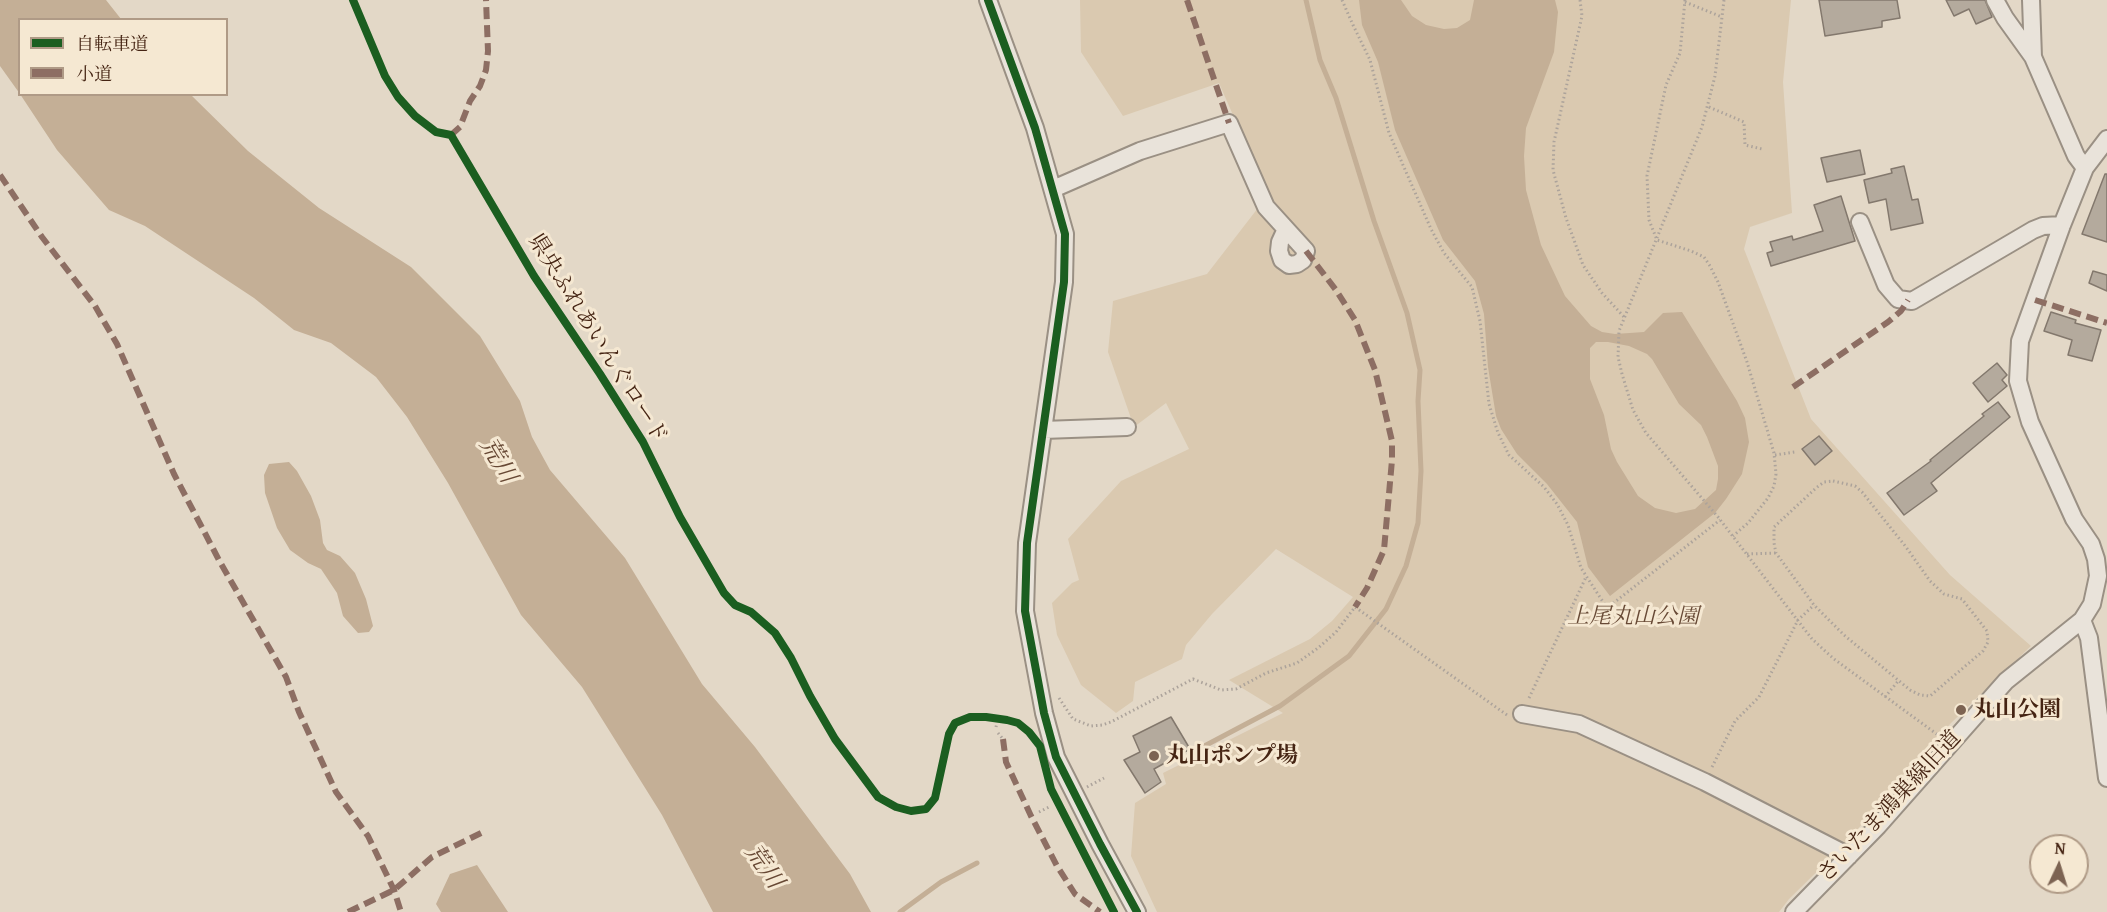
<!DOCTYPE html>
<html>
<head>
<meta charset="utf-8">
<style>
  body { margin:0 }
  #map { position:relative; width:2107px; height:912px; overflow:hidden; background:#e3d8c7; font-family:"Gentium Book Plus","Noto Serif JP",serif }
  canvas { display:block }
  .legend { position:absolute; left:18px; top:18px; width:210px; height:78px; box-sizing:border-box; background:#f5e8d2; border:2px solid #af9a86; margin:0; padding:8px 10px; list-style:none; font-size:18px; color:#452413 }
  .legend li { display:flex; align-items:center; gap:12px; height:30px }
  .legend b { width:30px; border:2px solid #af9a86 }
  .north { position:absolute; left:2029px; top:834px; width:60px; height:60px; box-sizing:border-box; background:#f5e8d2; border:2px solid #af9a86; border-radius:50%; rotate:4deg; font-size:16px; font-weight:700; line-height:24px; text-align:center; color:#452413 }
  .north::after { content:''; display:block; margin:auto; width:21px; height:27px; background:#7c6352; clip-path:polygon(50% 0,100% 100%,50% 72%,0 100%) }
</style>
</head>
<body>
<div id="map">
<canvas width="2107" height="912"></canvas>
<ul class="legend">
<li><b style="height:8px;background:#1b5e20"></b>自転車道</li>
<li><b style="height:8px;background:#8d6e63"></b>小道</li>
</ul>
<div class="north">N</div>
</div>
<script>
const c = document.querySelector('canvas').getContext('2d');
c.lineJoin = 'round';
function paint(path, color) { c.fillStyle = color; c.fill(path, 'evenodd'); }
const shape = rows => new Path2D(rows.map(r => 'M' + r).join(''));
function strokePath(path, color, width, dash) { c.strokeStyle = color; c.lineWidth = width; c.lineCap = dash ? 'butt' : 'round'; c.setLineDash(dash || []); c.stroke(path); }
function write(font, color, halo, rows, align = 'center') {
  c.font = font + ' "Gentium Book Plus","Noto Serif JP",serif'; c.lineWidth = 6; c.setLineDash([]); c.textBaseline = 'middle'; c.strokeStyle = halo; c.fillStyle = color; for (const [text, x, y, turn = 0] of rows) {
    c.save(); c.translate(x, y); c.rotate((+turn || 0) * Math.PI / 180); c.textAlign = isNaN(turn) ? turn : align; if (halo) c.strokeText(text, 0, 0); c.fillText(text, 0, 0); c.restore();
  }
}
const green = shape([
  [1080,0,1791,0,1783,82,1792,213,1750,227,1744,249,1811,419,1950,575,2031,646,1951,723,1842,847,1789,899,1779,912,1157,912,1131,856,1135,803,1166,784,1163,773,1283,713,1229,680,1310,639,1332,621,1353,597,1276,549,1212,614,1186,645,1182,659,1135,682,1133,701,1116,713,1081,685,1057,635,1052,603,1072,583,1079,580,1068,539,1121,481,1189,449,1166,403,1134,427,1108,352,1113,301,1207,274,1268,195,1219,83,1123,116,1081,52]
]);
const water = shape([
  [0,0,106,0,121,19,20,20,20,94,0,66],
  [1359,0,1401,0,1412,16,1426,25,1444,29,1457,28,1470,20,1474,0,1555,0,1558,12,1554,52,1526,128,1524,156,1526,190,1541,245,1565,296,1591,326,1602,332,1615,334,1644,332,1663,313,1682,312,1737,401,1745,418,1749,442,1742,474,1726,499,1715,513,1610,596,1588,567,1577,522,1547,484,1517,454,1501,429,1496,416,1488,367,1484,314,1475,281,1443,240,1395,130,1378,62,1362,25],
  [1596,342,1608,342,1629,346,1647,354,1652,359,1679,404,1701,425,1707,437,1718,466,1718,479,1716,490,1695,509,1676,513,1655,508,1638,496,1617,462,1611,449,1604,415,1590,379,1590,348],
  [20,94,191,95,248,151,319,208,411,267,480,336,520,401,532,437,550,470,625,558,702,684,755,747,850,874,871,912,713,912,662,815,582,687,521,615,448,483,407,417,376,377,331,343,294,330,254,298,145,226,109,210,57,150],
  [289,462,297,471,311,496,320,520,323,543,327,550,340,556,355,573,366,599,373,626,369,632,358,633,343,616,337,593,321,569,308,563,290,550,277,528,265,493,264,475,269,464],
  [477,865,508,912,441,912,436,904,450,874]
]);
const stream = shape([
  [1193,752,1280,706,1349,656,1386,609,1406,566,1418,523,1421,471,1418,401,1420,370,1407,313,1374,221,1336,98,1320,60,1306,0],
  [900,912,941,882,977,863]
]);
const building = shape([
  [1819,0,1897,0,1900,18,1882,21,1882,27,1825,36,1819,0],
  [1946,0,1985,0,1992,17,1976,24,1969,9,1954,16,1946,0],
  [1860,150,1865,174,1827,182,1821,158,1860,150],
  [1904,166,1912,200,1918,199,1923,223,1891,230,1886,199,1869,203,1864,180,1892,173,1891,169,1904,166],
  [2105,174,2107,174,2107,242,2082,234,2105,174],
  [1841,196,1855,241,1771,266,1767,253,1773,251,1770,242,1792,236,1793,240,1823,231,1814,205,1841,196],
  [2093,271,2107,275,2107,291,2089,283,2093,271],
  [2051,312,2076,320,2075,323,2101,330,2092,361,2068,355,2072,340,2044,331,2051,312],
  [1997,363,2007,375,2002,380,2007,386,1988,402,1973,383,1997,363],
  [1998,402,2010,417,1931,483,1937,491,1904,515,1887,493,1931,461,1930,460,1984,416,1982,414,1998,402],
  [1819,436,1832,451,1815,465,1802,449,1819,436],
  [1171,717,1190,749,1154,769,1161,782,1145,793,1124,760,1140,752,1133,736,1171,717]
]);
const path = shape([
  [1342,0,1353,25,1370,60,1389,133,1431,229,1444,253,1472,287,1480,321,1489,404,1498,433,1509,455,1544,487,1557,504,1568,525,1581,568,1607,608,1720,520],
  [1580,0,1582,16,1554,142,1553,170,1566,218,1583,265,1602,293,1625,318],
  [1685,0,1680,53,1666,85,1647,176,1649,220,1657,240,1691,251,1704,257,1710,266,1718,282,1747,362,1774,453,1776,474,1774,486,1768,498,1748,523,1733,536],
  [1724,0,1715,76,1702,127,1619,331,1618,357,1622,374,1633,410,1646,433,1718,517,1812,639,1834,659,1938,735],
  [1685,2,1722,17],
  [1709,107,1744,122,1745,145,1762,149],
  [1775,455,1795,452],
  [1833,481,1855,486,1862,492,1906,547,1930,581,1944,594,1962,599,1987,631,1988,642,1983,651,1930,696,1920,695,1910,690,1844,635,1814,605,1776,553,1774,543,1774,527,1816,488,1824,482,1833,481],
  [1747,554,1776,553],
  [1885,697,1899,680],
  [1059,698,1073,719,1091,726,1102,725,1111,722,1193,679,1221,690,1236,689,1266,673,1297,663,1318,648,1336,632,1355,607,1507,715],
  [1529,698,1586,577],
  [996,727,997,723],
  [998,733,1003,739],
  [1712,767,1735,721,1759,697,1798,620,1814,605],
  [1087,787,1104,778],
  [1039,812,1051,806]
]);
const minor = shape([
  [988,0,1035,128,1065,234,1064,282,1027,543,1025,611,1044,713,1056,757,1100,844,1137,912],
  [1995,0,2005,18,2033,57,2076,156,2085,168],
  [2031,0,2033,57],
  [1053,189,1140,151,1229,123,1266,207,1306,251,1303,260,1297,264,1289,265,1282,260,1279,251,1280,242,1286,229],
  [1860,222,1886,285,1898,299,1912,301,2033,230,2043,226,2062,225],
  [1043,430,1127,427],
  [2082,620,2089,638,2107,778],
  [1522,714,1579,724,1705,782,1849,856],
  [1794,912,1878,826,2006,681,2082,620,2092,604,2098,576,2096,559,2091,544,2074,519,2030,422,2018,381,2020,341,2062,225,2085,168,2107,139]
]);
const quiet = shape([
  [1187,0,1229,123],
  [451,135,460,127,470,101,480,86,486,70,488,51,486,0],
  [0,175,42,237,95,306,117,344,174,474,220,562,286,677,299,712,336,792,368,836,394,890,401,912],
  [1306,251,1336,290,1355,320,1375,370,1392,441,1392,460,1384,550,1367,588,1355,607],
  [2035,300,2107,323],
  [1793,387,1888,322,1901,311,1908,300],
  [1003,739,1006,762,1031,816,1057,866,1075,894,1100,912],
  [348,912,394,890,432,857,483,832]
]);
const cycleway = shape([
  [353,0,385,76,398,97,415,116,436,132,451,135,534,276,600,374,643,442,680,517,724,593,735,605,751,612,775,633,791,658,810,696,835,739,878,797,896,807,911,811,926,809,935,798,949,734,955,723,970,717,986,717,1007,720,1018,723,1029,732,1040,746,1051,789,1114,912],
  [988,0,1035,128,1065,234,1064,282,1027,543,1025,611,1044,713,1056,757,1100,844,1137,912]
]);
const markers = [
  [1961,710,6,"#7c6352"],
  [1154,756,6,"#7c6352"]
];
const streetNames = [
  ["県央ふれあいんぐロード",597,339,58],
  ["さいたま鴻巣線旧道",1890,807,-47]
];
const parkNames = [
  ["上尾丸山公園",1633,617]
];
const poiNames = [
  ["丸山公園",1973,710],
  ["丸山ポンプ場",1166,756]
];
const waterNames = [
  ["荒川",497,461,59],
  ["荒川",763,867,55]
];
paint(green, '#dac9b0');
paint(water, '#c4af96');
strokePath(stream, '#c4af96', 5);
paint(building, '#b4aa9d');
strokePath(building, '#83786d', 1.5);
strokePath(minor, '#9a9084', 20);
strokePath(path, '#aca39b', 3, [1.5, 3]);
strokePath(minor, '#e9e3da', 16);
strokePath(quiet, '#8d6e63', 6, [12, 6]);
strokePath(cycleway, '#1b5e20', 8);
for (const [x, y, r, color] of markers) { const dot = new Path2D(); dot.arc(x, y, r, 0, 2 * Math.PI); c.fillStyle = color; c.fill(dot); strokePath(dot, '#f5e8d2', 2); }
write('22px', '#452413', '#f5e8d2', streetNames);
write('italic 22px', '#684a36', '#f5e8d2', parkNames);
write('bold 22px', '#452413', '#f5e8d2', poiNames, 'left');
write('italic 24px', '#674834', '#f5e8d2', waterNames);
</script>
</body>
</html>
